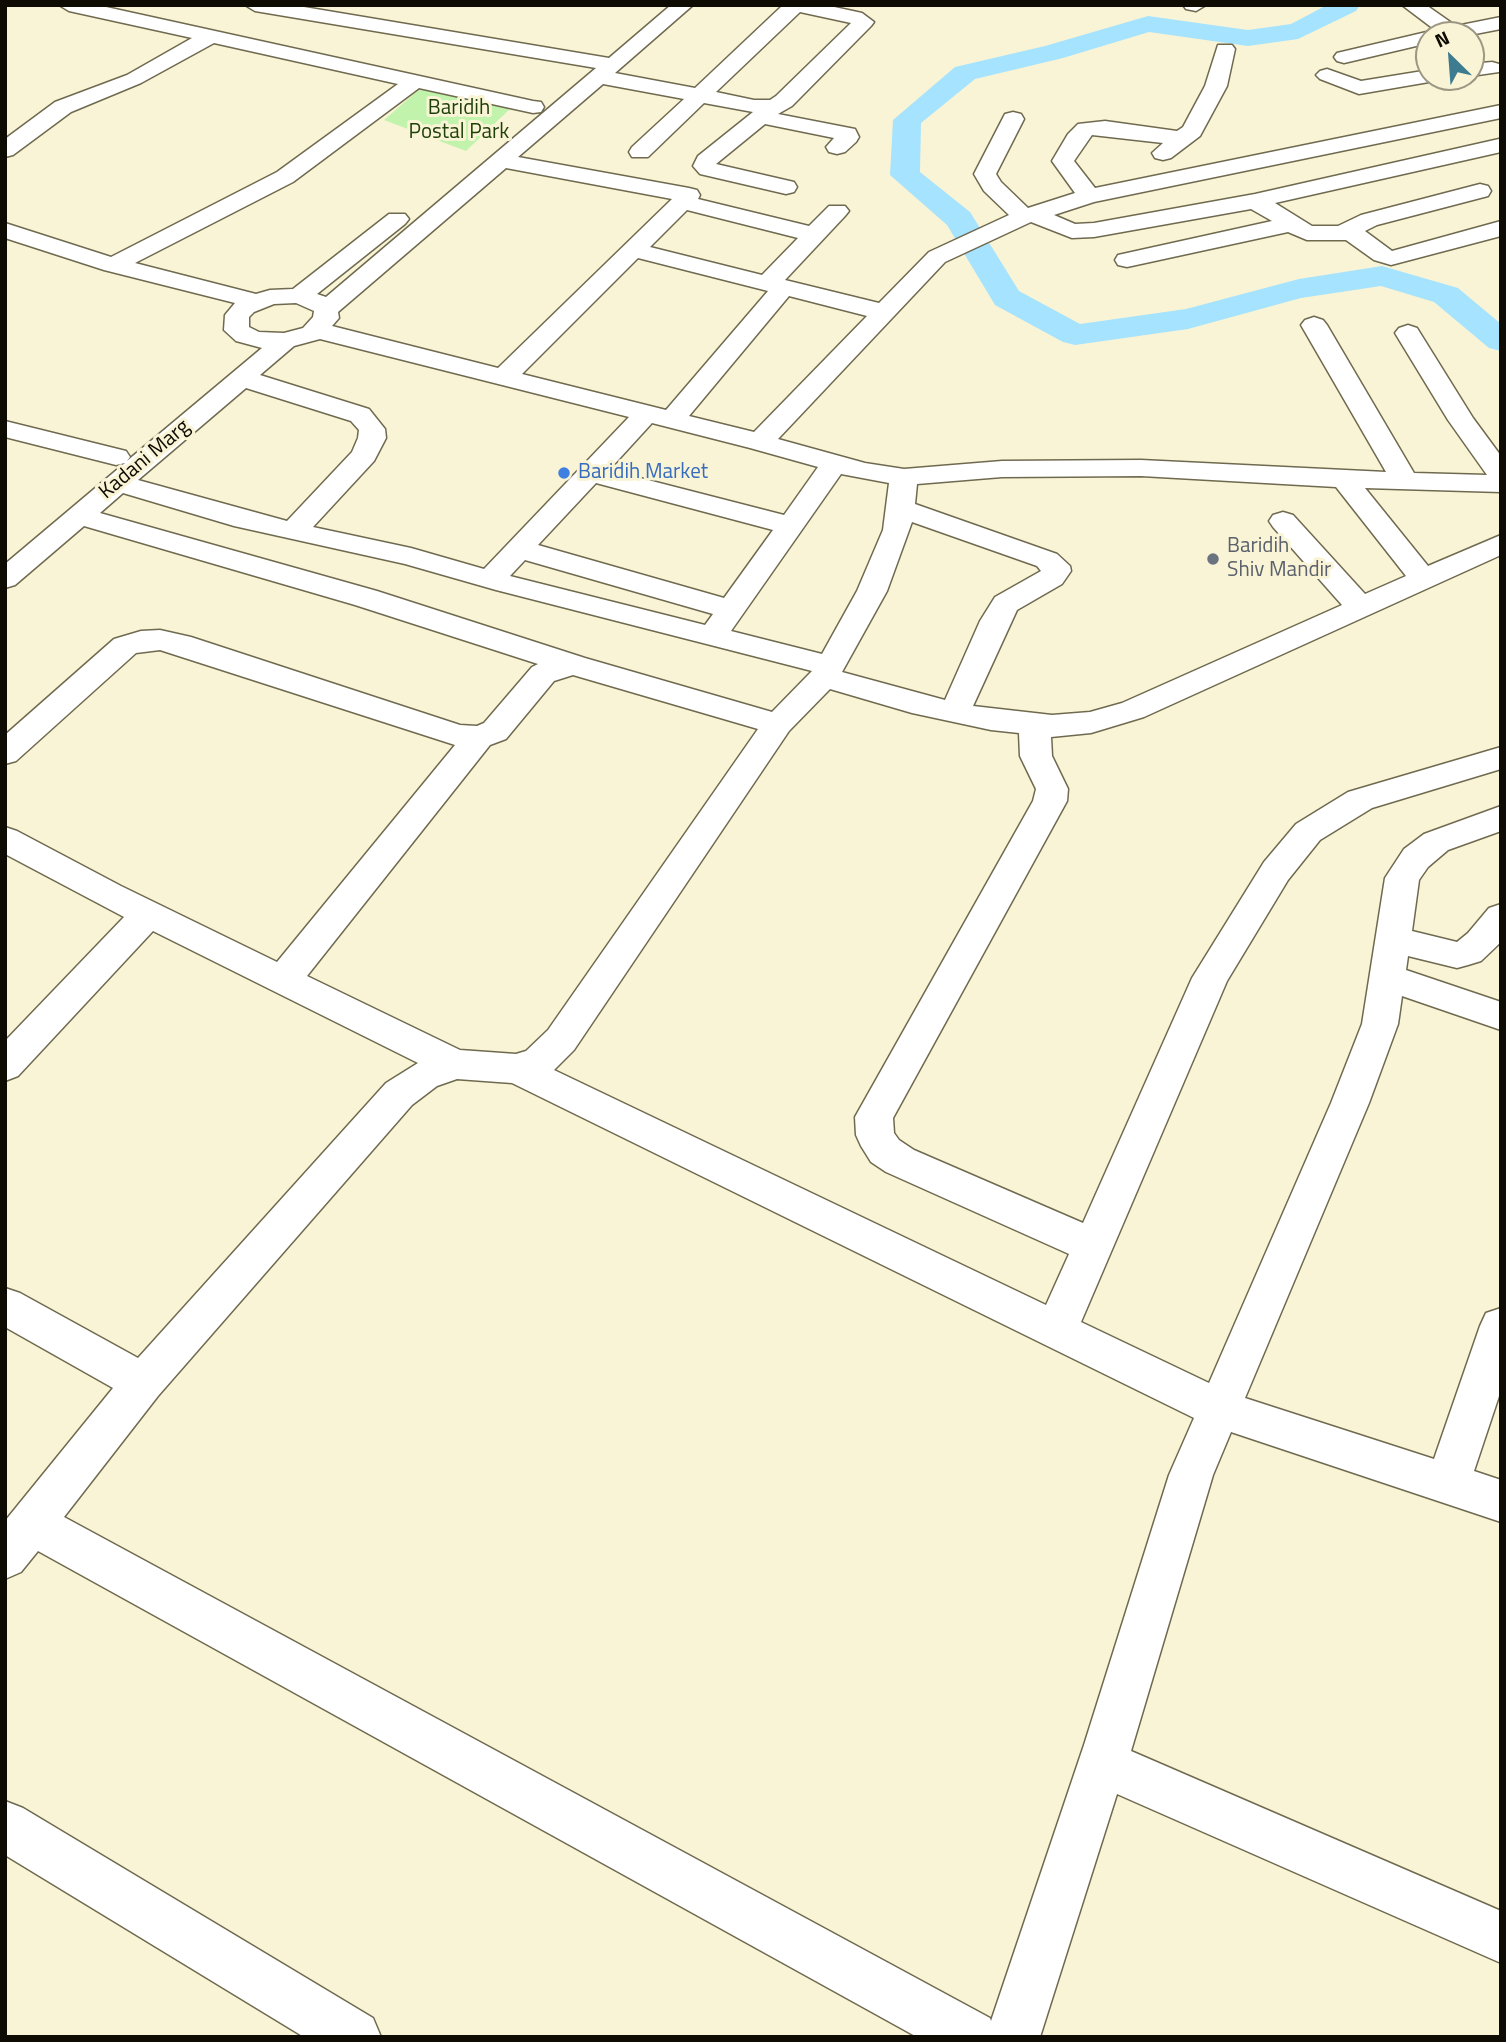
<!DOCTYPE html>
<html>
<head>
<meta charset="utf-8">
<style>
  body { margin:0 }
  #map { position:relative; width:1506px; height:2042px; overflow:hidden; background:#faf4d6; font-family:"Titillium Web",sans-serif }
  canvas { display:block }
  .frame { position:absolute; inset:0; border:7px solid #0e0b03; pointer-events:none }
  .north { position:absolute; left:1415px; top:21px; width:70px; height:70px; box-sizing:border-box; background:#faf4d6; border:2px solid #9c9782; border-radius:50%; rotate:335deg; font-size:19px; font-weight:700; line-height:28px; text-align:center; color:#0e0b03 }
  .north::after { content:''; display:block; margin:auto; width:24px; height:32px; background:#3d7c90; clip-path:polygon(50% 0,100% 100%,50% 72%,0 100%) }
</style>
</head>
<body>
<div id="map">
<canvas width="1506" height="2042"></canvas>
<div class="frame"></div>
<div class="north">N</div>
</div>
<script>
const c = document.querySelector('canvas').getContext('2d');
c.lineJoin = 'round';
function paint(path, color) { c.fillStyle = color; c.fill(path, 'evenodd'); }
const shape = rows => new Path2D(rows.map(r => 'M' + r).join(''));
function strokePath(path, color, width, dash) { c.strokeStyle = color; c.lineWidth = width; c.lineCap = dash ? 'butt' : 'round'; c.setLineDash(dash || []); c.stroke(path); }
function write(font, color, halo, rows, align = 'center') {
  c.font = font + ' "Titillium Web",sans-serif'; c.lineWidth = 6; c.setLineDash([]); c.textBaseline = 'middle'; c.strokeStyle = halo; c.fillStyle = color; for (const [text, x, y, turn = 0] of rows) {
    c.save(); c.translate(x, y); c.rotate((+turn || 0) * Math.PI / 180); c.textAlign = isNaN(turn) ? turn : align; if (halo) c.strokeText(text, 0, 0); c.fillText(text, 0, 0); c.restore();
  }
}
const green = shape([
  [423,86,511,108,466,151,384,120]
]);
const river = shape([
  [1327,5,1360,5,1356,11,1298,39,1248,46,1149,32,1063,58,975,79,921,123,920,172,970,212,1019,291,1080,324,1186,309,1299,279,1382,266,1458,288,1501,324,1501,351,1489,348,1434,302,1381,286,1301,298,1188,329,1075,345,1063,342,995,305,947,225,890,175,893,120,955,67,1045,46,1148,16,1248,30,1291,24,1327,5]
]);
const minor = shape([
  [59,5,97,5,533,101,541,102,544,107,541,112,533,113,419,88,293,182,135,263,256,294,270,290,293,289,389,214,405,214,409,219,405,224,317,294,326,297,596,68,255,11,245,5,292,5,609,58,671,5,693,5,615,73,695,88,783,5,825,5,862,13,874,22,871,26,792,106,778,114,855,129,859,137,856,142,845,152,837,154,829,152,826,147,834,138,765,124,716,164,794,182,797,187,794,192,786,194,700,174,693,166,698,156,753,112,704,103,648,157,632,157,629,152,632,147,684,99,603,84,518,157,689,188,697,190,700,195,698,199,809,226,829,206,845,206,849,211,845,216,785,280,879,303,929,252,1009,215,984,191,974,174,1005,114,1013,112,1021,114,1024,119,996,174,1001,182,1028,208,1075,193,1052,161,1068,134,1078,124,1105,121,1177,131,1183,127,1205,86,1218,45,1232,45,1235,49,1227,86,1200,136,1171,158,1163,160,1155,158,1152,153,1163,143,1092,135,1074,161,1095,188,1501,105,1501,118,1094,202,1054,215,1075,224,1094,223,1255,194,1499,139,1501,152,1275,203,1312,226,1338,226,1361,215,1480,184,1488,186,1491,191,1488,196,1377,225,1365,231,1392,251,1501,221,1501,236,1391,265,1374,260,1346,240,1307,240,1288,232,1127,267,1118,265,1115,260,1118,255,1272,221,1251,209,1094,237,1072,238,1031,222,945,262,778,439,865,463,904,469,1002,461,1141,460,1386,472,1301,325,1305,320,1314,317,1323,320,1327,325,1414,473,1487,475,1448,420,1395,333,1399,328,1408,325,1417,328,1473,418,1501,456,1501,492,1365,488,1428,566,1501,535,1501,555,1144,717,1091,733,1051,737,1052,756,1068,789,1067,801,893,1118,894,1133,899,1140,914,1150,1083,1223,1192,978,1264,862,1296,824,1348,792,1501,747,1501,769,1372,808,1320,840,1288,880,1227,981,1081,1322,1209,1383,1331,1103,1362,1024,1385,878,1404,849,1424,834,1501,806,1501,831,1448,850,1428,867,1419,880,1412,931,1457,942,1468,933,1489,908,1501,904,1501,942,1481,961,1468,965,1457,968,1408,956,1406,970,1501,1002,1501,1030,1402,996,1398,1024,1369,1103,1245,1398,1434,1459,1480,1326,1486,1313,1501,1308,1501,1390,1474,1471,1501,1480,1501,1522,1231,1432,1213,1475,1131,1751,1501,1911,1501,1963,1117,1794,1040,2037,917,2037,38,1551,21,1572,5,1579,5,1521,113,1388,5,1327,5,1288,20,1293,138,1358,386,1083,418,1063,153,931,18,1076,5,1081,5,1041,124,917,5,854,5,827,17,831,121,886,277,962,455,745,160,650,136,653,16,761,5,764,5,735,114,639,141,631,160,630,191,637,460,725,477,726,484,723,532,667,538,664,355,605,84,526,15,585,5,588,5,564,125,463,116,465,5,437,5,421,126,451,130,457,127,461,262,348,236,341,224,330,225,315,235,303,104,270,5,238,5,223,111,257,277,172,398,84,214,43,141,83,71,112,13,155,5,157,5,139,55,102,127,75,192,38,69,11,59,5],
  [800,12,851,23,776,96,770,100,754,100,716,92,800,12],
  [506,168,672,199,498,368,332,326,339,318,338,312,506,168],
  [687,210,798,238,762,275,650,247,687,210],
  [638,258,768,291,666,410,522,374,638,258],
  [789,296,867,316,754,432,689,416,789,296],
  [296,303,314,311,313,317,303,328,284,333,259,332,249,327,249,317,254,312,274,304,296,303],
  [320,339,629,417,484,569,411,548,313,527,374,461,386,438,385,429,369,409,260,375,294,346,320,339],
  [246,388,351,421,359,430,358,438,352,452,287,521,138,480,246,388],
  [652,423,750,448,818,467,784,515,609,470,652,423],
  [841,474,889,483,883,530,857,591,822,654,731,631,841,474],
  [1141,476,1336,487,1406,576,1365,594,1293,515,1283,512,1273,515,1269,521,1273,527,1342,605,1122,703,1090,712,1052,715,973,706,1017,610,1062,584,1071,571,1070,566,1057,554,915,504,917,484,1002,477,1141,476],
  [596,483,773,530,724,598,538,545,596,483],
  [123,493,234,526,405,564,496,590,812,671,772,712,585,658,377,591,100,513,123,493],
  [912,522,1037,566,1041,571,995,597,980,621,945,700,842,672,887,591,912,522],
  [525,560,713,614,705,625,510,576,525,560],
  [573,675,758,729,548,1030,526,1051,516,1054,460,1050,307,976,490,745,506,739,554,681,573,675],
  [830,689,912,713,991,730,1019,733,1020,756,1036,789,1033,801,855,1117,856,1135,861,1146,871,1162,886,1172,1069,1254,1046,1305,554,1070,574,1050,789,731,830,689],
  [457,1079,512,1083,1194,1418,1169,1475,1084,1745,991,2021,990,2018,64,1517,158,1396,412,1105,437,1086,457,1079],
  [1183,5,1206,5,1196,11,1186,9,1183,5],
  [1402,5,1426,5,1456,26,1501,17,1501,29,1470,35,1429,35,1429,43,1344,63,1337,61,1334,57,1337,53,1435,30,1402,5],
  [1492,62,1499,64,1499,72,1471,76,1471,64,1492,62],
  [1327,69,1361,81,1429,70,1429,77,1439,77,1429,82,1359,94,1320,79,1316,75,1320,71,1327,69],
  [5,1801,23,1808,373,2018,381,2037,304,2037,5,1855,5,1801]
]);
const markers = [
  [564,473,7,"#3f7fe0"],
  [1213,559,7,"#6b7280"]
];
const farParknames = [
  ["Baridih",459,109],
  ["Postal Park",459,133]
];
const farStreetnames = [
  ["Kadani Marg",145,460,-40]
];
const farShopnames = [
  ["Baridih Market",578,473]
];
const farWorshipnames = [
  ["Baridih",1227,547],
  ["Shiv Mandir",1227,571]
];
paint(green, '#c1f3ac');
paint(river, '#a5e3fe');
strokePath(minor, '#6f6a4f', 3);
paint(minor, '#fff');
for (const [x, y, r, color] of markers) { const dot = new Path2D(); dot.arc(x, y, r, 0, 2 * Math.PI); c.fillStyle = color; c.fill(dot); strokePath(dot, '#faf4d6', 2.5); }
write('21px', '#1d3f08', '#faf4d6', farParknames);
write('21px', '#0e0b03', '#faf4d6', farStreetnames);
write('21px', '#366cbe', '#faf4d6', farShopnames, 'left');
write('21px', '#5b616d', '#faf4d6', farWorshipnames, 'left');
</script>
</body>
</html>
